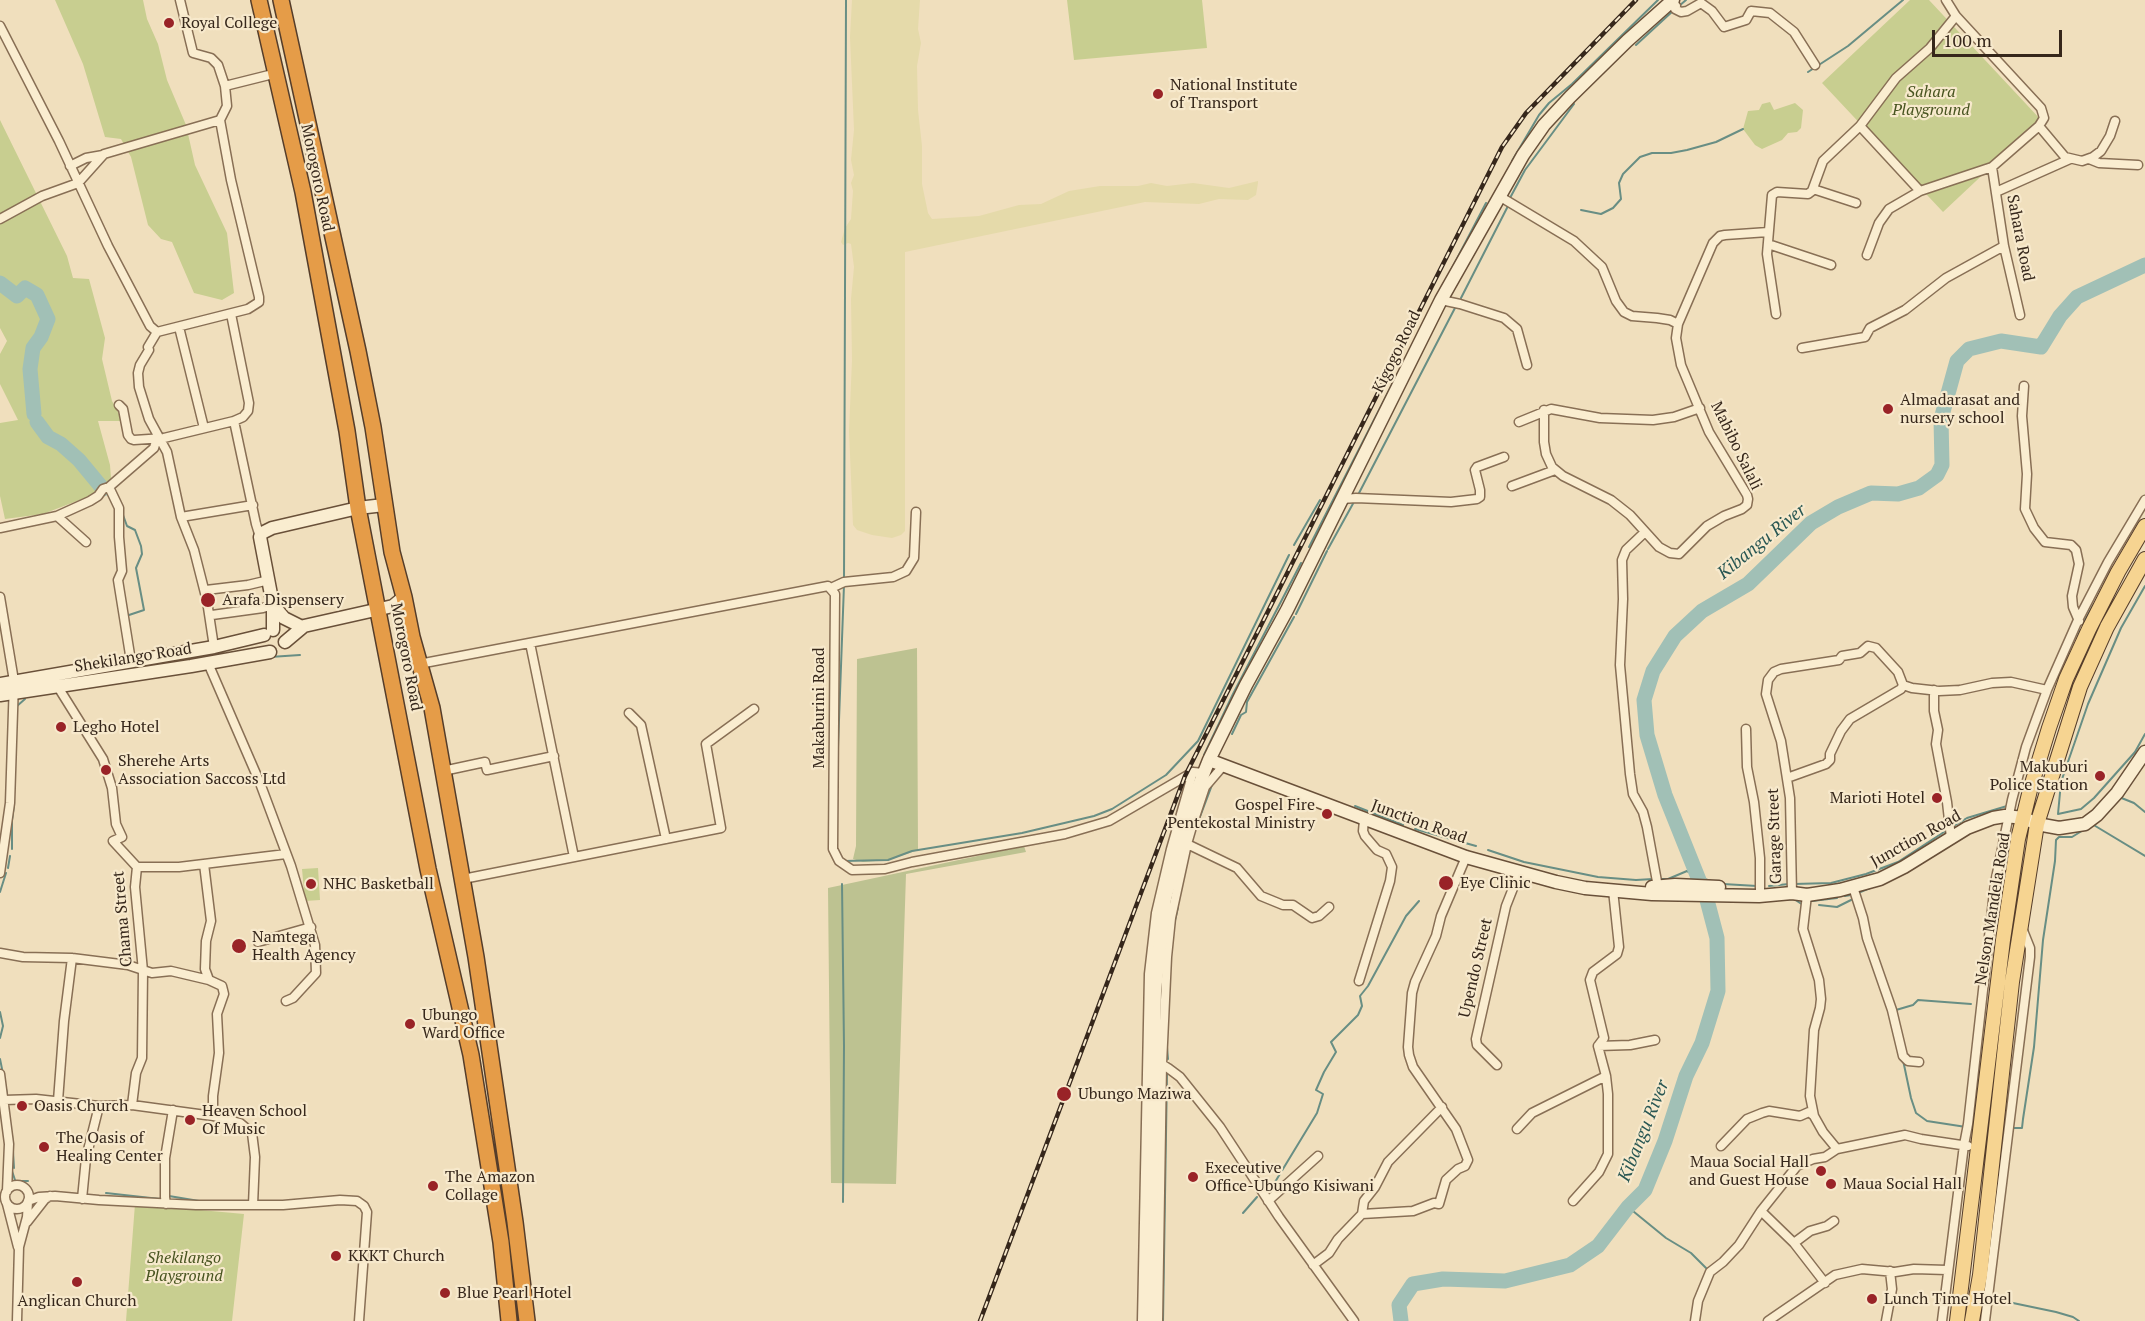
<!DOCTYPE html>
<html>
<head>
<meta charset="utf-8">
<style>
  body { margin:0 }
  #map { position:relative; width:2145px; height:1321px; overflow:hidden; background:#f0dfbd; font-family:"PT Serif",serif }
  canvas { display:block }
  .scale { position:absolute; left:1932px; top:30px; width:130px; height:27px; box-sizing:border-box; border:3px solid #36271b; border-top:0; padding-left:8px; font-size:18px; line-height:21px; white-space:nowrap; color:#36271b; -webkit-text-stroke:4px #f7e9cc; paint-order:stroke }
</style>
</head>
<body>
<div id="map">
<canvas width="2145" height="1321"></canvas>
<div class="scale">100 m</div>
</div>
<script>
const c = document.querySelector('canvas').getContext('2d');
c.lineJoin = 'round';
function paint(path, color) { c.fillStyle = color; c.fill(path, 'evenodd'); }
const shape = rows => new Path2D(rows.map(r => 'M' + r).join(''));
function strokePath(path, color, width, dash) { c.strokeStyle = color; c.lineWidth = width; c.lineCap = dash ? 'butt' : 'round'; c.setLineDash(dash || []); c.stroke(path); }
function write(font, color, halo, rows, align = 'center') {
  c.font = font + ' "PT Serif",serif'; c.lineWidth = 4.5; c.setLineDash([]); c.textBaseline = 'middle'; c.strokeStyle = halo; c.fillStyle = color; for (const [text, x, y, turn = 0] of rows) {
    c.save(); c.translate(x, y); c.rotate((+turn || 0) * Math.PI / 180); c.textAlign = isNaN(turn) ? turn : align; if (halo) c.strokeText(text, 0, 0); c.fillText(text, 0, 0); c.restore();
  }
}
const farmland = shape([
  [852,0,920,0,918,29,921,43,917,66,918,110,922,146,922,184,928,213,932,219,979,216,1019,205,1041,204,1069,191,1100,186,1138,186,1151,183,1167,186,1193,183,1229,188,1254,182,1258,181,1258,183,1256,195,1248,200,1219,199,1199,204,1145,202,905,252,905,531,901,535,892,538,872,535,857,530,853,525,849,431,852,360,851,299,854,267,851,244,848,243,843,245,841,242,845,228,851,219,853,191,851,183,854,175,851,160,854,130,850,37]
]);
const green = shape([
  [55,0,143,0,147,19,158,44,167,80,186,125,195,165,227,233,234,293,222,300,194,293,172,242,161,239,148,225,131,157,121,139,105,137,83,64],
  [1067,0,1202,0,1207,48,1074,60],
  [1910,0,1929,0,2041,120,1943,212,1822,83],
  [1770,102,1774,110,1795,103,1803,110,1801,128,1797,132,1788,133,1782,140,1762,149,1755,145,1743,129,1748,111,1759,110,1762,104],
  [0,120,67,256,73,278,89,279,105,338,102,359,112,401,123,421,98,421,110,465,111,478,104,487,90,496,43,514,5,519,0,496,0,423,18,420,0,384,0,354,7,341,0,328],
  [318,868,320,900,305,901,302,869],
  [135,1204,244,1214,232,1321,126,1321]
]);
const cemetery = shape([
  [917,648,918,850,889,860,863,862,853,859,856,846,857,659],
  [1024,846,1026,852,906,874,896,1184,831,1183,828,888]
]);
const stream = shape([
  [1679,6,1686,0],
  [1636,45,1674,10],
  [1808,72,1848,46,1903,0],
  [1512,161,1539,115,1549,103,1572,84,1658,0],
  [1510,198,1525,170,1574,104],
  [1581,210,1601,214,1613,208,1621,199,1619,183,1623,174,1640,157,1652,153,1671,153,1687,150,1716,142,1743,129],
  [1450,272,1486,203],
  [1461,298,1509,204],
  [1358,495,1456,306],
  [123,515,127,526,135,530,141,546,142,554,136,568,144,610,126,616],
  [1294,545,1320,500],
  [1309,547,1398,373],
  [1328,549,1355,500],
  [844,579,846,0],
  [2145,586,2121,628,2088,704,2061,782,2058,814,2081,809,2094,798,2135,752,2145,734],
  [1296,614,1327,551],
  [2085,620,2094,604],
  [2077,639,2080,631],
  [270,657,300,655],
  [17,706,25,699],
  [1232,734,1241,715,1246,712,1247,702,1294,617],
  [838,747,844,585],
  [1204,755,1233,694,1301,563],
  [2119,797,2134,803,2145,812],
  [1355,806,1403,825],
  [1198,822,1212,785],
  [2092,824,2145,856],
  [1952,827,1967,818,2007,806],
  [1415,829,1476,846],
  [12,849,12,820,14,805],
  [1488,850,1524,862,1598,877,1636,880,1653,879],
  [844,861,888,860,912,851,1022,833,1094,816,1112,809,1166,775,1198,741,1289,555],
  [8,868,10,856],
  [1658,879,1668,879,1687,871,1698,877,1711,881],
  [842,884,844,1046,843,1202],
  [1723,884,1757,886],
  [1794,884,1831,883,1866,874,1898,862,1947,830],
  [1769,886,1789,884],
  [0,892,6,873],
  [1858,893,1870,888],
  [1845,896,1851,895],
  [1784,900,1794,899,1803,905],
  [1812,901,1837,898],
  [1819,905,1837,907,1853,899],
  [1174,925,1178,907],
  [1896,1010,1913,1005,1918,1000,1971,1004],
  [0,1012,3,1026,0,1038],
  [1167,1047,1168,1059],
  [0,1059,7,1094],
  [1903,1060,1911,1098,1916,1113,1927,1121,1966,1127],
  [2011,1128,2022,1128,2023,1119,2034,1047,2043,940,2055,861,2056,840,2059,837,2072,837,2085,829],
  [12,1135,14,1168],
  [12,1171,15,1180],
  [20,1181,28,1181],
  [1272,1187,1317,1113,1323,1094,1316,1090,1324,1072,1336,1052,1331,1042,1358,1015,1362,1006,1360,996,1368,986,1406,916,1419,901],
  [106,1193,160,1199],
  [169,1196,199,1201],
  [222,1201,241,1201],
  [1628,1207,1666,1238,1691,1253,1708,1270],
  [1243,1213,1257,1197],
  [1989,1298,2056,1312,2073,1317,2079,1321],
  [1163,1321,1167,1072]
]);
const river = shape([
  [0,283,17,296,25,288,37,295,48,319,41,337,33,348,30,369,34,414],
  [37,422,48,437,61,444,79,460,103,489],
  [1401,1321,1399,1305,1413,1284,1443,1279,1505,1281,1570,1265,1598,1246,1628,1207,1645,1190,1665,1141,1686,1076,1702,1043,1718,991,1717,938,1707,900,1665,795,1647,735,1644,700,1653,671,1675,636,1702,611,1748,584,1811,523,1838,507,1871,493,1898,494,1919,488,1937,475,1942,465,1941,419,1957,361,1969,349,2001,341,2041,347,2060,316,2077,297,2145,265]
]);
const street = shape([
  [180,0,193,53,211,58,218,65,225,86,227,106,220,120,231,180,259,297,259,302,248,309,157,332,148,347,149,350,140,365,138,373,139,387,149,419,167,452,181,517,194,550,207,601,214,647],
  [1671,2,1676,6,1675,9,1681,12,1687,11,1701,3,1712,11,1724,27,1746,20,1751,11,1770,13,1794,32,1815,65],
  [0,26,59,141,108,246,150,326,157,332],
  [225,86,277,73],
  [1860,126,1920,191],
  [2039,126,2065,157,2082,161,2093,157,2101,151,2110,136,2115,121],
  [2089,159,2099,163,2138,165],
  [70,166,86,158,103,155],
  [1992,167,2004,246,2020,315],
  [1813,189,1856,203],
  [1996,192,2070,159],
  [1499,196,1574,241,1602,267,1616,301,1624,312,1632,316,1657,318,1670,320,1678,324],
  [0,219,42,196,78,183,104,154,220,120],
  [1768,244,1831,265],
  [1867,255,1879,223,1889,209,1920,191,1992,167,2039,126,2044,118,2041,108,1956,16,1946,0],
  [1441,300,1460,304,1504,318,1517,329,1527,365],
  [1776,314,1767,254,1772,195,1777,192,1808,194,1812,191,1823,161,1860,126,1896,78,1930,48,1956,16],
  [179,327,204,428],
  [1802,348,1865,337,1870,328,1905,310,1946,278,2004,246],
  [2024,386,2022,416,2027,474,2025,509,2034,528,2045,542,2071,545,2076,550,2079,564,2072,596,2073,607,2079,621],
  [119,405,123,409,128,435,131,439,134,440,164,438,234,421,243,417,248,411,249,403,231,314],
  [1544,410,1544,442,1546,454,1552,467,1563,476,1611,500,1630,515,1659,547,1670,553,1679,554,1707,526,1724,516,1742,509,1747,505,1748,499,1747,495,1709,432,1681,365,1676,338,1678,324,1713,243,1720,236,1725,235,1768,232],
  [234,421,256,524,260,537],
  [1519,422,1551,409,1600,418,1653,420,1674,417,1700,408],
  [1512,486,1555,470],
  [109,487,119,508,119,537,122,571,118,580,131,661],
  [1342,499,1356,498,1451,502,1477,499,1480,497,1480,490,1475,470,1477,467,1504,457],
  [57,516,86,542],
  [181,517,253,505],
  [0,528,57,516,90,501,98,496,103,489,109,487,154,448,157,438],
  [1645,532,1626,550,1622,560,1623,599,1620,665,1630,774,1633,794,1643,812,1647,827,1658,887],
  [831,588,844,582,893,577,906,571,914,558,916,512],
  [206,590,248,585,269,580],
  [0,597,14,681,10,803,0,873],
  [212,615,263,608,273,605],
  [530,643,574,857],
  [208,663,260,783,291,866,315,945,316,973,293,998,286,1001],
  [419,664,828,586,835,594,833,849,839,861,852,870,885,869,912,862,1065,834,1109,821,1193,772,1204,773],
  [1903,685,1912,688,1939,691,1960,690,1992,683,2011,682,2047,690],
  [58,687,103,759,112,788,116,824,122,837,113,841,137,867,135,887,143,971,142,1058,136,1073,132,1105],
  [1934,690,1934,711,1938,730,1936,744,1947,802,1951,838],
  [629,713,641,725,666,839],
  [1746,729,1747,767,1754,802,1760,858,1760,891],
  [443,771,485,762,487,770,554,756],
  [1787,778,1826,764,1830,760,1830,754,1841,731,1850,719,1901,689,1903,685,1898,672,1876,648,1868,646,1860,653,1842,656,1839,660,1781,669,1774,672,1768,680,1766,694,1781,741,1790,798,1792,893],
  [1183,842,1237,868,1261,896,1283,905,1293,905,1312,918,1319,916,1329,907],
  [204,864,211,921,206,941,205,969,209,980,222,986,224,994,217,1014,219,1053,213,1096,213,1116],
  [137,867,179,867,286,854],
  [463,879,721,828,706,744,754,709],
  [1853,887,1863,918,1867,938,1892,1010,1903,1056,1908,1061,1919,1062],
  [1807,895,1803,929,1819,980,1821,999,1820,1008,1814,1030,1810,1096,1814,1116,1823,1132,1837,1149],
  [258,942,311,927],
  [0,953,23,957,72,958,128,965,152,973,171,971,209,980],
  [1359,981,1390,881,1392,867,1386,854,1377,850,1365,836,1363,831,1364,820],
  [1598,1046,1630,1045,1655,1040],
  [1157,1065,1162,1064,1168,1068,1180,1077,1220,1127,1279,1217,1354,1321],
  [1497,1065,1477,1045,1476,1039,1506,906,1519,873],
  [0,1074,9,1144,7,1191],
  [4,1100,36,1099,99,1106,132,1105,213,1116,240,1123,252,1133,255,1157,253,1205],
  [58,1101,64,1021,72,958],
  [1517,1129,1532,1113,1606,1076],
  [1721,1146,1747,1119,1762,1113,1769,1111,1800,1116,1809,1112,1814,1116],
  '5 1197a12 12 0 1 1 24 0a12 12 0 1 1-24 0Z',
  [82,1199,86,1158,99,1106],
  [28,1201,39,1197,55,1196,99,1200,196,1205,283,1205,340,1200,357,1201,364,1206,367,1212,359,1321],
  [1268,1201,1318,1156],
  [1573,1201,1599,1172,1608,1154,1608,1094,1606,1076,1598,1046,1604,1038,1590,980,1593,972,1617,954,1619,947,1613,890],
  [7,1204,18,1247],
  [166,1204,165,1197,165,1158,173,1110],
  [1761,1211,1794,1243,1825,1283],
  [1362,1214,1364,1201,1375,1187,1388,1162,1442,1107],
  [27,1222,45,1199,50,1196],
  [1794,1243,1810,1231,1827,1226,1834,1221],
  [1313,1265,1329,1253,1338,1239,1362,1214,1413,1211,1434,1203,1439,1204,1446,1180,1458,1169,1465,1166,1468,1160,1456,1129,1413,1067,1409,1055,1408,1047,1412,993,1415,982,1436,936,1441,916,1466,857],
  [17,1321,19,1247,27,1217,28,1202],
  [1142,1321,1149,974,1156,913,1171,849,1193,772],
  [1158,1321,1162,1064,1167,957,1171,918,1187,844,1194,820,1205,787,1223,766],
  [1695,1321,1698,1301,1710,1272,1723,1262,1739,1245,1761,1211,1797,1166,1813,1159,1825,1157,1837,1149,1905,1135,1921,1139,1968,1146],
  [1768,1321,1835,1275,1862,1269,1895,1272,1914,1269,1947,1270],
  [1886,1321,1892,1289,1890,1271],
  [1942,1321,1964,1145,1968,1124,1995,883,2012,800,2026,747,2047,690,2078,620,2108,562,2145,500],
  [1985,1321,2030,957,2030,948,2022,928]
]);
const secondary = shape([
  [273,605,284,618,302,627],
  [273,630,273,605,260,537,262,533,272,528,358,508,384,505],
  [285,642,304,626,393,606,404,597],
  [0,684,214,647,264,635],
  [0,695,191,666,270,652],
  [1209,760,1466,857,1556,882,1585,888,1652,894,1759,896,1792,893,1807,895,1840,890,1880,879,1904,867,1967,828,1993,818,2005,816,2024,818,2037,824,2059,828,2085,824,2097,815,2117,793,2145,752],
  [1652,887,1675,885,1719,887],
  [1150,1321,1155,991,1165,899,1191,805,1209,760,1246,685,1287,610,1441,300,1523,155,1544,125,1570,97,1627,41,1673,0]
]);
const primary = shape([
  [1957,1321,2003,940,2018,839,2030,790,2049,728,2066,679,2089,629,2118,572,2145,526],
  [1972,1321,1980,1275,2012,982,2037,824,2080,687,2107,627,2145,559]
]);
const highway = shape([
  [259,0,303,192,347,431,358,508,428,869,471,1055,501,1242,509,1321],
  [281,0,358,351,373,427,392,552,404,597,412,637,432,708,476,957,515,1222,527,1321]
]);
const rail = shape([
  [980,1321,1185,776,1502,147,1526,113,1636,0]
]);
const markers = [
  [169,23,6,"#992327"],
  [1158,94,6,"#992327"],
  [1888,409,6,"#992327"],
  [208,600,8,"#992327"],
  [61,727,6,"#992327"],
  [106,770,6,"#992327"],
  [2100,776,6,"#992327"],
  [1937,798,6,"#992327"],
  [1327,814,6,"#992327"],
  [1446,883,8,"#992327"],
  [311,884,6,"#992327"],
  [239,946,8,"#992327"],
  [410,1024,6,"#992327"],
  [1064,1094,8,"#992327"],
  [22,1106,6,"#992327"],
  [190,1120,6,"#992327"],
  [44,1147,6,"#992327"],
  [1821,1171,6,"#992327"],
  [1193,1177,6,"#992327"],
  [1831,1184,6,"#992327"],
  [433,1186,6,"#992327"],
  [336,1256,6,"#992327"],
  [77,1282,6,"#992327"],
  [445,1293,6,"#992327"],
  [1872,1299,6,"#992327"]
];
const poiNames = [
  ["Royal College",181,23],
  ["National Institute",1170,85],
  ["of Transport",1170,103],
  ["Almadarasat and",1900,400],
  ["nursery school",1900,418],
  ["Arafa Dispensery",222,600],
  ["Legho Hotel",73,727],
  ["Sherehe Arts",118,761],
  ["Association Saccoss Ltd",118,779],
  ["Makuburi",2088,767,"right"],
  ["Police Station",2088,785,"right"],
  ["Marioti Hotel",1925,798,"right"],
  ["Gospel Fire",1315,805,"right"],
  ["Pentekostal Ministry",1315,823,"right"],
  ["Eye Clinic",1460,883],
  ["NHC Basketball",323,884],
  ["Namtega",252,937],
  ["Health Agency",252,955],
  ["Ubungo",422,1015],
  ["Ward Office",422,1033],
  ["Ubungo Maziwa",1078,1094],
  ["Oasis Church",34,1106],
  ["Heaven School",202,1111],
  ["Of Music",202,1129],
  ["The Oasis of",56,1138],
  ["Healing Center",56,1156],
  ["Maua Social Hall",1809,1162,"right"],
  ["and Guest House",1809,1180,"right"],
  ["Execeutive",1205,1168],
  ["Office-Ubungo Kisiwani",1205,1186],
  ["The Amazon",445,1177],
  ["Collage",445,1195],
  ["Maua Social Hall",1843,1184],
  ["KKKT Church",348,1256],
  ["Blue Pearl Hotel",457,1293],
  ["Lunch Time Hotel",1884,1299],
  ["Anglican Church",77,1301,"center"]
];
const parkNames = [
  ["Sahara",1931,92],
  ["Playground",1931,110],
  ["Shekilango",184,1258],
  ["Playground",184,1276]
];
const streetNames = [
  ["Morogoro Road",317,178,78],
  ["Sahara Road",2020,238,79],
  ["Kigogo Road",1397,352,-64],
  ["Mabibo Salali",1736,446,64],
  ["Morogoro Road",406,657,79],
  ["Shekilango Road",133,658,-9],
  ["Makaburini Road",819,708,-90],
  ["Junction Road",1419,822,20],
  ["Garage Street",1775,836,-92],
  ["Junction Road",1916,839,-29],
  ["Nelson Mandela Road",1993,909,-81],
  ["Chama Street",123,919,-95],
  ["Upendo Street",1476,968,-77]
];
const waterNames = [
  ["Kibangu River",1762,542,-39],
  ["Kibangu River",1644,1131,-68]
];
paint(farmland, '#e5daaa');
paint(green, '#c8ce90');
paint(cemetery, '#bdc291');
strokePath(stream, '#688e84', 2);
strokePath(river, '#a1c0b6', 15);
strokePath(street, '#886f55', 11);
strokePath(secondary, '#695039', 15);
strokePath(primary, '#553d2a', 16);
strokePath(highway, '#553d2a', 18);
strokePath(street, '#faedd0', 8);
strokePath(secondary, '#faedd0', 12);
strokePath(primary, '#f6d491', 14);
strokePath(highway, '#e59c48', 15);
strokePath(rail, '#36271b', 4.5);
strokePath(rail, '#f7e9cc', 2, [7]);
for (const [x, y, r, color] of markers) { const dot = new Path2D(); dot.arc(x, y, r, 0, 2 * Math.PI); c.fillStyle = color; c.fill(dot); strokePath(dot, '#f7e9cc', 2); }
write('16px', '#36271b', '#f7e9cc', poiNames, 'left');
write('italic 16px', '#485420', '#f7e9cc', parkNames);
write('16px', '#36271b', '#f7e9cc', streetNames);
write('italic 18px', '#295753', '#f7e9cc', waterNames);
</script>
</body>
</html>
